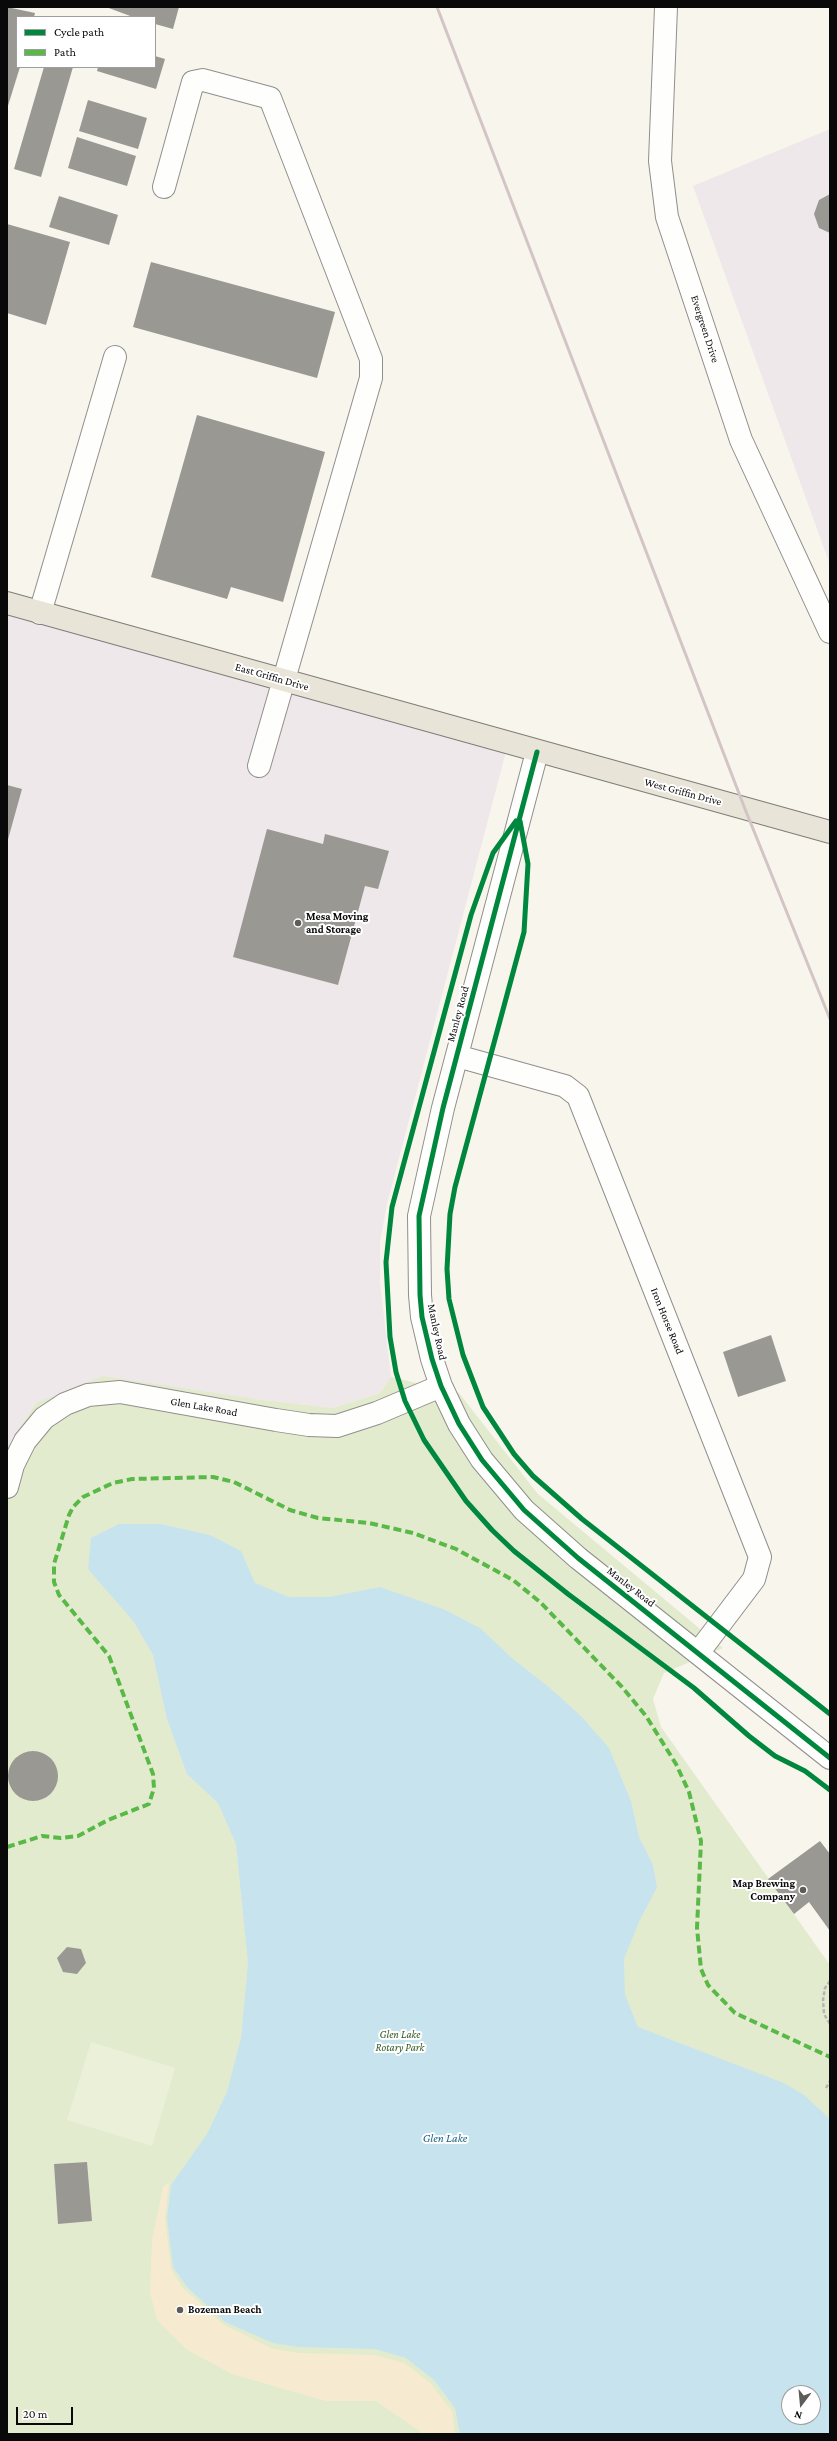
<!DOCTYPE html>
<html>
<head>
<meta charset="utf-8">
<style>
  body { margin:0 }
  #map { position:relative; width:837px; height:2441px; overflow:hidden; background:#f8f5ed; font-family:"Crimson Pro",serif }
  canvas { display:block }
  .frame { position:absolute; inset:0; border:8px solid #090909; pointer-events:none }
  .legend { position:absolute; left:16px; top:16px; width:140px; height:52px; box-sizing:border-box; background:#fff; border:1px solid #9d9d9d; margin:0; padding:5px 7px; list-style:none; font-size:12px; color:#090909 }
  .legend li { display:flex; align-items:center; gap:8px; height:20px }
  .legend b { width:20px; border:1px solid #9d9d9d }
  .north { position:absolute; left:781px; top:2385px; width:40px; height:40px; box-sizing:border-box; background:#fff; border:1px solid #9d9d9d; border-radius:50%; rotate:196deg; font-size:11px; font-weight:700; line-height:16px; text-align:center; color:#090909 }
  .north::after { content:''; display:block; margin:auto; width:14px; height:18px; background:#5d5c59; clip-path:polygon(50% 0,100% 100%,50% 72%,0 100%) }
  .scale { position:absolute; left:16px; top:2407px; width:57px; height:18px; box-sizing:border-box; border:2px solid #090909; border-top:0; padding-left:5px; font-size:12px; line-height:14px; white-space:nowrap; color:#090909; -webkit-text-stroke:3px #fff; paint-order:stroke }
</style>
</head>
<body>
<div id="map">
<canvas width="837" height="2441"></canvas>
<div class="frame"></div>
<ul class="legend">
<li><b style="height:5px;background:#00873e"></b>Cycle path</li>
<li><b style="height:5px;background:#58b947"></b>Path</li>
</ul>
<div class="north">N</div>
<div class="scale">20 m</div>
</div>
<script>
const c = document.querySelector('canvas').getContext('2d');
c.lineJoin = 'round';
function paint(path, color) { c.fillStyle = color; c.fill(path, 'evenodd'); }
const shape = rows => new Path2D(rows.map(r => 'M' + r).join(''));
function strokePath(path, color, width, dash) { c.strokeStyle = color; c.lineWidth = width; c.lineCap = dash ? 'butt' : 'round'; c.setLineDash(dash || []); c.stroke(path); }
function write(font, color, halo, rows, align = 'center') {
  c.font = font + ' "Crimson Pro",serif'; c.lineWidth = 4; c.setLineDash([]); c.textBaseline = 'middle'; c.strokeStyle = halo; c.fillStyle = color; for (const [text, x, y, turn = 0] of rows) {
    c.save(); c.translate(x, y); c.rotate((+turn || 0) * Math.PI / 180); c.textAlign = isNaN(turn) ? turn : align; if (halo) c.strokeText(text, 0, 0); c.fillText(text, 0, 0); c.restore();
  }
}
const industrial = shape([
  [830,129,830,565,693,186],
  [7,603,508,744,387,1204,380,1242,380,1282,391,1377,380,1393,333,1408,255,1399,36,1403,7,1447]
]);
const green = shape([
  [103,1376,255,1399,333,1408,380,1393,391,1377,459,1393,538,1494,723,1648,664,1673,653,1699,661,1727,830,1965,830,2434,7,2434,7,1447,36,1403],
  [789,2393,813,2393,813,2417,789,2417]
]);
const sand = shape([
  [169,2182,165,2219,171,2269,182,2287,224,2325,273,2349,298,2353,375,2355,404,2363,429,2382,452,2411,455,2434,424,2434,376,2401,326,2401,232,2374,186,2349,157,2320,150,2292,152,2240,163,2187]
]);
const pitch = shape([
  [91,2042,175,2068,152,2146,67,2120]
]);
const water = shape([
  [119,1524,160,1524,210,1535,241,1551,255,1583,289,1597,329,1597,380,1587,443,1609,480,1628,513,1659,550,1688,582,1717,609,1748,631,1801,639,1837,653,1865,657,1887,639,1922,624,1959,625,1995,638,2027,784,2083,804,2095,830,2119,830,2434,460,2434,455,2408,434,2380,406,2358,375,2349,298,2347,273,2343,225,2322,187,2287,173,2267,167,2218,171,2185,207,2134,227,2092,241,2038,248,1963,236,1844,218,1803,187,1774,167,1719,153,1655,134,1622,88,1569,91,1538],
  [789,2393,813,2393,813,2417,789,2417]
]);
const building = shape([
  [7,7,35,13,34,17,17,17,17,67,20,67,7,109],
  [106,7,179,7,173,29,155,24,155,17,133,17],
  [155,56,165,59,156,89,97,71,98,67,155,67],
  [44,67,73,67,41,177,14,169],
  [88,100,147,118,138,149,79,131],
  [77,137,136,156,127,186,68,168],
  [830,194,830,233,819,228,814,214,819,200],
  [59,196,118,215,109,245,49,227],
  [7,224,70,242,46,325,7,313],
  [151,262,335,312,317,378,133,327],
  [197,415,325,452,283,602,231,587,227,599,151,577],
  [7,785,22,789,7,843],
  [267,829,323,844,325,834,389,851,378,889,365,886,338,985,233,957],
  [771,1335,786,1381,738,1397,723,1352],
  '8 1776a25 25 0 1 1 50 0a25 25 0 1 1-50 0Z',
  [820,1841,830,1854,830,1931,809,1902,794,1914,768,1879],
  [67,1947,81,1949,86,1963,77,1974,63,1972,57,1958],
  [87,2162,92,2221,58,2224,54,2164]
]);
const path = shape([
  [830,1981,825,1988,823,2000,824,2014,830,2024],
  [826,2088,830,2081]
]);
const minor = shape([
  [666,7,660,161,667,217,741,440,830,632],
  [164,187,193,82,203,80,270,98,371,359,371,378,259,766],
  [40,613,115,357],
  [537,752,443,1108,419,1216,420,1295,422,1317,432,1359,441,1386,459,1424,482,1460,524,1510,578,1558,830,1758],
  [457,1056,565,1086,578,1096,760,1557,754,1579,698,1653],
  [7,1487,13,1465,25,1441,44,1418,65,1404,88,1395,120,1392,276,1420,309,1425,337,1426,377,1413,441,1386]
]);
const major = shape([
  [7,603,830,832]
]);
const rail = shape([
  [437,7,745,809,830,1019]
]);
const quiet = shape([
  [7,1847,42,1836,61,1838,78,1836,108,1820,149,1804,154,1788,153,1774,109,1656,59,1595,54,1582,54,1564,69,1515,73,1507,83,1497,113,1483,132,1479,213,1477,234,1482,290,1510,318,1518,369,1523,413,1533,456,1549,513,1580,540,1602,622,1687,646,1716,676,1764,689,1792,701,1841,697,1928,701,1969,708,1985,735,2013,830,2057]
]);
const cycleway = shape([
  [537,752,443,1108,419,1216,420,1295,422,1317,432,1359,441,1386,459,1424,482,1460,524,1510,578,1558,830,1758],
  [516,821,493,853,471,915,392,1207,386,1262,390,1337,396,1372,405,1401,424,1440,466,1501,492,1530,514,1551,568,1594,694,1688,749,1736,775,1756,805,1771,830,1790],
  [520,821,528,864,524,932,455,1187,450,1214,447,1269,449,1299,463,1355,483,1407,514,1454,533,1476,582,1519,830,1714]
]);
const markers = [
  [298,923,4,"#5d5c59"],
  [803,1890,4,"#5d5c59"],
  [180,2310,4,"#5d5c59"]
];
const streetNames = [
  ["Evergreen Drive",705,329,72],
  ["East Griffin Drive",272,677,16],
  ["West Griffin Drive",683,792,15],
  ["Manley Road",458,1014,-75],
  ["Iron Horse Road",667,1321,68],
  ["Manley Road",437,1332,78],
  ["Glen Lake Road",204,1407,10],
  ["Manley Road",631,1587,38]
];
const poiNames = [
  ["Mesa Moving",306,917],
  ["and Storage",306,930],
  ["Map Brewing",795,1884,"right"],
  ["Company",795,1897,"right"],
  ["Bozeman Beach",188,2310]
];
const parkNames = [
  ["Glen Lake",400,2035],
  ["Rotary Park",400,2048]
];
const waterNames = [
  ["Glen Lake",445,2138]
];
paint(industrial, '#eee8ea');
paint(green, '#e3ebcf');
paint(sand, '#f6ebd0');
paint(pitch, '#ebf0d8');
paint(water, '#c7e4ee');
paint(building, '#9a9893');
strokePath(minor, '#918f8c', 24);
strokePath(major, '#7e7d79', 24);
strokePath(path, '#b6b5b4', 2.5, [4, 2]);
strokePath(minor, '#fefefc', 22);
strokePath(major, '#e9e4d8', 22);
strokePath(rail, '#d3c5c5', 3);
strokePath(quiet, '#58b947', 4, [8, 4]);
strokePath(cycleway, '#00873e', 5);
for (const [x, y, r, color] of markers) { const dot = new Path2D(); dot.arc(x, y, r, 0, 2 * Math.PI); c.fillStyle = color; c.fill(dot); strokePath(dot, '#fff', 1.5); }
write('11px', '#090909', '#fff', streetNames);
write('bold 11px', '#090909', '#fff', poiNames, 'left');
write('italic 11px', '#315922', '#fff', parkNames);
write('italic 12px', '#21668d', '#fff', waterNames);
</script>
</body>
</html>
